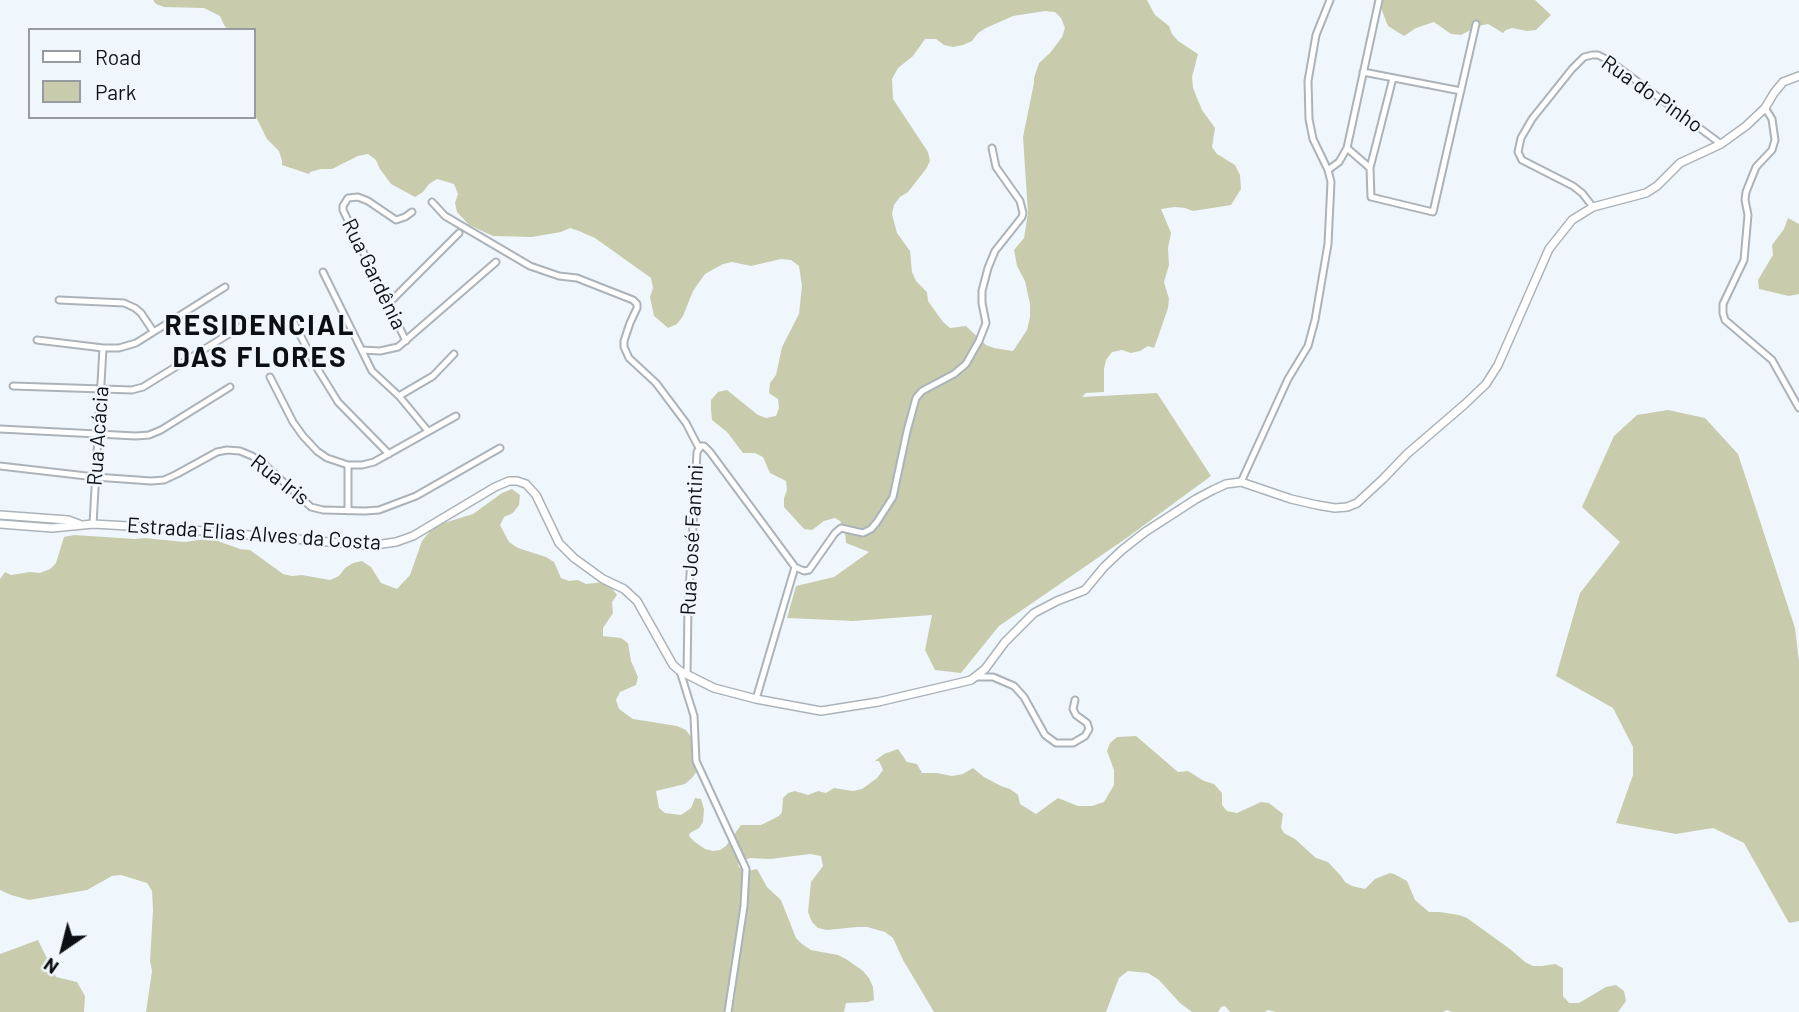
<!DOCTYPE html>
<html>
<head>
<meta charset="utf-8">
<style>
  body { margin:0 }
  #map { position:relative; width:1799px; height:1012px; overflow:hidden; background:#eff7fd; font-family:Barlow,sans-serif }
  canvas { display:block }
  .legend { position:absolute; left:28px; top:28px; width:228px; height:91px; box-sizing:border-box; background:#eff7fd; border:2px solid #959b9f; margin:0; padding:9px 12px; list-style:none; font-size:21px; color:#0d1012 }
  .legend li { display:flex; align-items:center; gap:14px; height:35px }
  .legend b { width:35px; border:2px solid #959b9f }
  .north { position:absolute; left:28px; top:914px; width:70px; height:70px; -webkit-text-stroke:5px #eff7fd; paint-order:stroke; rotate:215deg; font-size:19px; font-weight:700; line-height:28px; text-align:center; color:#0d1012 }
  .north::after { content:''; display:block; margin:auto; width:24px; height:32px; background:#0d1012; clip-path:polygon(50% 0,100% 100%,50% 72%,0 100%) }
</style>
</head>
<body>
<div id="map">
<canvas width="1799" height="1012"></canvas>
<ul class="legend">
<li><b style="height:9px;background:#fff"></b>Road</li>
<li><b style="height:19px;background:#c8ccad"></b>Park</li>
</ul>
<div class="north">N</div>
</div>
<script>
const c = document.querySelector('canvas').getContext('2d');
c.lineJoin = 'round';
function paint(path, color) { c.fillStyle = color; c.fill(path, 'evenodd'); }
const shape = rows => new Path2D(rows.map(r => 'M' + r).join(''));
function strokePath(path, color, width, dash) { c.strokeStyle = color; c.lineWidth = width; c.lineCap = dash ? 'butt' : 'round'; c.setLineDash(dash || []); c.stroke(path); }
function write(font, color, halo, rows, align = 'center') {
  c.font = font + ' Barlow,sans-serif'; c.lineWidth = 5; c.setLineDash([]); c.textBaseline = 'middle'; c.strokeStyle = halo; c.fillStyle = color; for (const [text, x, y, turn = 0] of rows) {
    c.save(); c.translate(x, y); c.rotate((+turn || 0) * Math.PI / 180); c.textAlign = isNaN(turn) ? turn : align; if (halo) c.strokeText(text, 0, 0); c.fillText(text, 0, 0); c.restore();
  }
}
const green = shape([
  [153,0,1147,0,1155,15,1169,26,1172,34,1178,41,1198,54,1192,77,1193,88,1202,110,1215,128,1212,147,1217,154,1235,165,1240,175,1241,189,1231,205,1193,211,1185,208,1175,207,1161,209,1171,233,1168,248,1169,265,1164,282,1169,299,1168,308,1157,340,1154,348,1148,346,1140,351,1131,353,1122,350,1112,352,1106,360,1104,369,1104,392,1086,393,1082,397,1157,393,1211,476,1128,537,999,626,961,673,935,670,925,650,932,615,853,621,787,618,796,586,834,577,869,552,846,543,845,530,840,521,835,518,824,521,812,530,804,529,784,507,784,498,787,490,786,481,770,473,763,457,755,453,743,453,727,432,712,420,711,410,711,400,718,392,727,390,758,415,766,418,776,416,779,408,778,399,769,393,770,383,776,375,782,347,799,314,802,286,799,266,791,260,781,259,751,266,732,262,723,264,705,274,693,291,683,316,677,324,668,328,654,316,650,297,653,288,651,278,595,238,579,231,570,228,561,232,532,237,493,236,469,225,457,212,455,203,458,194,454,184,437,179,429,184,423,192,415,197,391,184,380,169,376,160,368,154,358,156,332,169,321,169,310,172,309,174,282,165,282,161,279,151,267,139,254,113,254,30,228,30,224,25,220,16,204,8,164,7,156,4],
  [1045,11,1055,12,1061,18,1065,28,1062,37,1050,53,1039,63,1034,78,1034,83,1023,137,1028,213,1024,238,1014,250,1017,266,1025,281,1030,304,1030,317,1027,330,1013,351,994,348,986,345,966,326,950,328,943,322,928,301,927,292,916,281,912,272,910,251,897,233,892,214,894,205,900,197,908,192,926,169,930,161,928,152,893,99,892,79,898,68,913,56,925,39,936,39,944,45,953,47,963,45,972,41,978,33,986,28,1013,16],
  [1378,0,1535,0,1551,15,1536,30,1527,31,1512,28,1506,30,1503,33,1488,24,1478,26,1461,35,1451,34,1434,22,1416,28,1404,36,1388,26],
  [1788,218,1799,224,1799,294,1789,296,1759,289,1758,280,1773,255,1772,245,1784,229],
  [1668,410,1705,418,1738,454,1795,628,1799,662,1799,921,1789,923,1744,843,1713,828,1676,834,1616,823,1633,775,1633,747,1613,708,1556,676,1580,593,1620,542,1582,507,1614,436,1637,415],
  [512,489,520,495,519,505,513,513,504,517,500,525,509,542,518,548,546,557,554,562,561,578,569,581,578,580,586,584,604,582,611,587,617,595,612,602,613,613,603,628,603,636,621,638,628,643,631,661,638,677,636,685,620,692,616,700,619,709,633,719,677,726,686,730,691,737,699,763,697,771,692,778,685,784,656,791,659,808,665,813,681,815,691,808,695,798,701,799,704,809,703,822,699,828,690,833,689,836,695,842,705,849,713,851,720,850,726,846,741,825,761,825,779,816,782,812,783,798,788,793,795,791,808,795,818,791,826,793,834,788,853,791,862,789,877,778,883,770,879,761,875,761,876,760,884,754,898,749,907,762,917,764,922,773,937,773,952,776,963,774,973,768,984,777,1001,786,1010,789,1018,795,1020,804,1036,814,1058,798,1078,806,1092,806,1104,802,1114,785,1114,770,1107,751,1110,743,1117,737,1136,736,1178,772,1188,771,1204,781,1214,784,1222,793,1222,805,1227,811,1237,813,1261,802,1269,803,1283,814,1281,828,1284,833,1295,839,1316,858,1328,862,1341,876,1345,882,1352,886,1365,889,1375,879,1390,873,1394,874,1407,881,1415,900,1429,912,1440,912,1459,915,1467,918,1510,949,1525,962,1533,966,1542,966,1555,964,1563,968,1563,996,1569,1003,1579,1003,1606,987,1616,985,1624,991,1626,1001,1618,1012,1452,1012,1447,1010,1443,1012,1276,1012,1268,1010,1265,1012,1230,1012,1225,1006,1221,1007,1218,1012,1192,1012,1180,1003,1159,980,1148,973,1128,971,1119,978,1106,1012,934,1012,903,960,893,938,885,932,867,927,857,927,827,930,818,928,812,922,808,912,811,882,823,866,821,856,810,854,770,859,750,858,738,862,739,867,747,871,757,869,767,887,781,900,796,938,802,944,811,950,838,955,846,959,863,971,869,978,873,987,874,1000,868,1002,846,1003,844,1012,146,1012,152,971,150,961,153,910,152,891,147,883,121,875,112,876,87,890,29,900,11,895,0,890,0,579,5,572,11,575,30,572,40,573,50,569,56,563,64,537,74,535,135,539,144,538,185,542,205,539,215,540,240,549,250,550,283,574,292,576,302,575,330,580,339,576,345,568,353,563,362,561,371,567,381,583,397,589,410,575,422,541,434,526,473,514,502,493],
  [38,940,56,977,77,982,85,996,84,1012,0,1012,0,954]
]);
const street = shape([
  [1363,72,1461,91],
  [1765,108,1772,119,1775,140,1772,150,1756,167,1746,192,1745,200,1748,215,1744,260,1723,304,1723,313,1725,320,1772,360,1799,408],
  [1347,148,1370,168,1371,197,1433,212,1476,24],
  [1370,168,1393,78],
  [1328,170,1339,162,1347,148,1379,0],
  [432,202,445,216,530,266,559,276,577,278,633,300,637,304,637,308,630,323,624,341,624,347,629,358,656,383,686,423,699,448],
  [1593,207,1582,193,1573,186,1522,160,1518,152,1521,138,1532,119,1572,69,1584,57,1592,55,1598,55,1610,61,1721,144],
  [323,272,372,371,399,396,428,431],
  [59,300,124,303,135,308,141,313,153,331],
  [389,303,459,233],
  [293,321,317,368,338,402,389,454],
  [37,340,103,348,119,348,136,343,225,287],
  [406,341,343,210,343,206,348,198,358,197,368,201,396,220,405,217,412,212],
  [362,350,380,351,398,347,496,262],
  [270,377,293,422,303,436,317,451,327,458,348,465,362,465,374,462,456,416],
  [13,386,132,390,143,387,250,321],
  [399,396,433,376,454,354],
  [0,429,136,436,149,435,161,430,230,387],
  [0,466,95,477,151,481,164,480,177,474,217,452,227,450,240,451,252,456,266,466,311,507,323,510,365,511,379,510,416,496,500,448],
  [1241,482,1288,379,1308,346,1315,320,1328,244,1331,182,1328,170,1313,139,1309,119,1308,81,1316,35,1330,0],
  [348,511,348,465],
  [93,524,103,348],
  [795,567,804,571,809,570,835,533,841,528,863,533,871,529,877,522,893,497,907,431,916,398,922,391,954,374,966,364,979,341,986,323,982,303,982,291,988,268,995,251,1022,217,1023,213,1020,201,996,167,992,148],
  [680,671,694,716,696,761,746,869,744,906,728,1012],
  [687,675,688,606,693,526,697,452,701,446,704,446,710,452,795,567],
  [975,677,993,677,1014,686,1024,697,1045,735,1056,743,1073,743,1085,736,1089,729,1087,723,1076,715,1073,709,1075,700],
  [756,699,795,567]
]);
const secondary = shape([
  [0,515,68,520,79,524],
  [0,524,52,528,93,524,181,529,363,545,382,544,396,542,413,536,495,487,509,481,517,481,526,484,536,495,559,543,574,558,603,579,624,589,637,601,673,665,680,671,714,688,756,699,821,711,878,702,963,682,971,680,985,669,1005,642,1034,613,1057,601,1085,590,1104,567,1122,550,1145,532,1196,499,1213,490,1226,484,1241,482,1291,499,1317,505,1335,508,1347,507,1357,503,1383,479,1407,454,1465,404,1486,384,1498,365,1549,249,1572,220,1593,207,1646,193,1657,186,1680,163,1721,144,1746,126,1765,108,1774,93,1783,82,1799,76]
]);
const streetNames = [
  ["Rua do Pinho",1652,94,35],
  ["Rua Gardênia",374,274,64],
  ["Rua Acácia",98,436,-86],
  ["Rua Iris",280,480,38],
  ["Estrada Elias Alves da Costa",254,534,4],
  ["Rua José Fantini",692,540,-87]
];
const districtNames = [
  ["RESIDENCIAL",260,326],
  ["DAS FLORES",260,358]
];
paint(green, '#c8ccad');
strokePath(street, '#abb3b9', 9);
strokePath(secondary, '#abb3b9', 10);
strokePath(street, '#fff', 5);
strokePath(secondary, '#fff', 7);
write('21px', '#0d1012', '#eff7fd', streetNames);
c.letterSpacing = '2px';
write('bold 28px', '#0d1012', '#eff7fd', districtNames);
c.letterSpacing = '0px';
</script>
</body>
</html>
